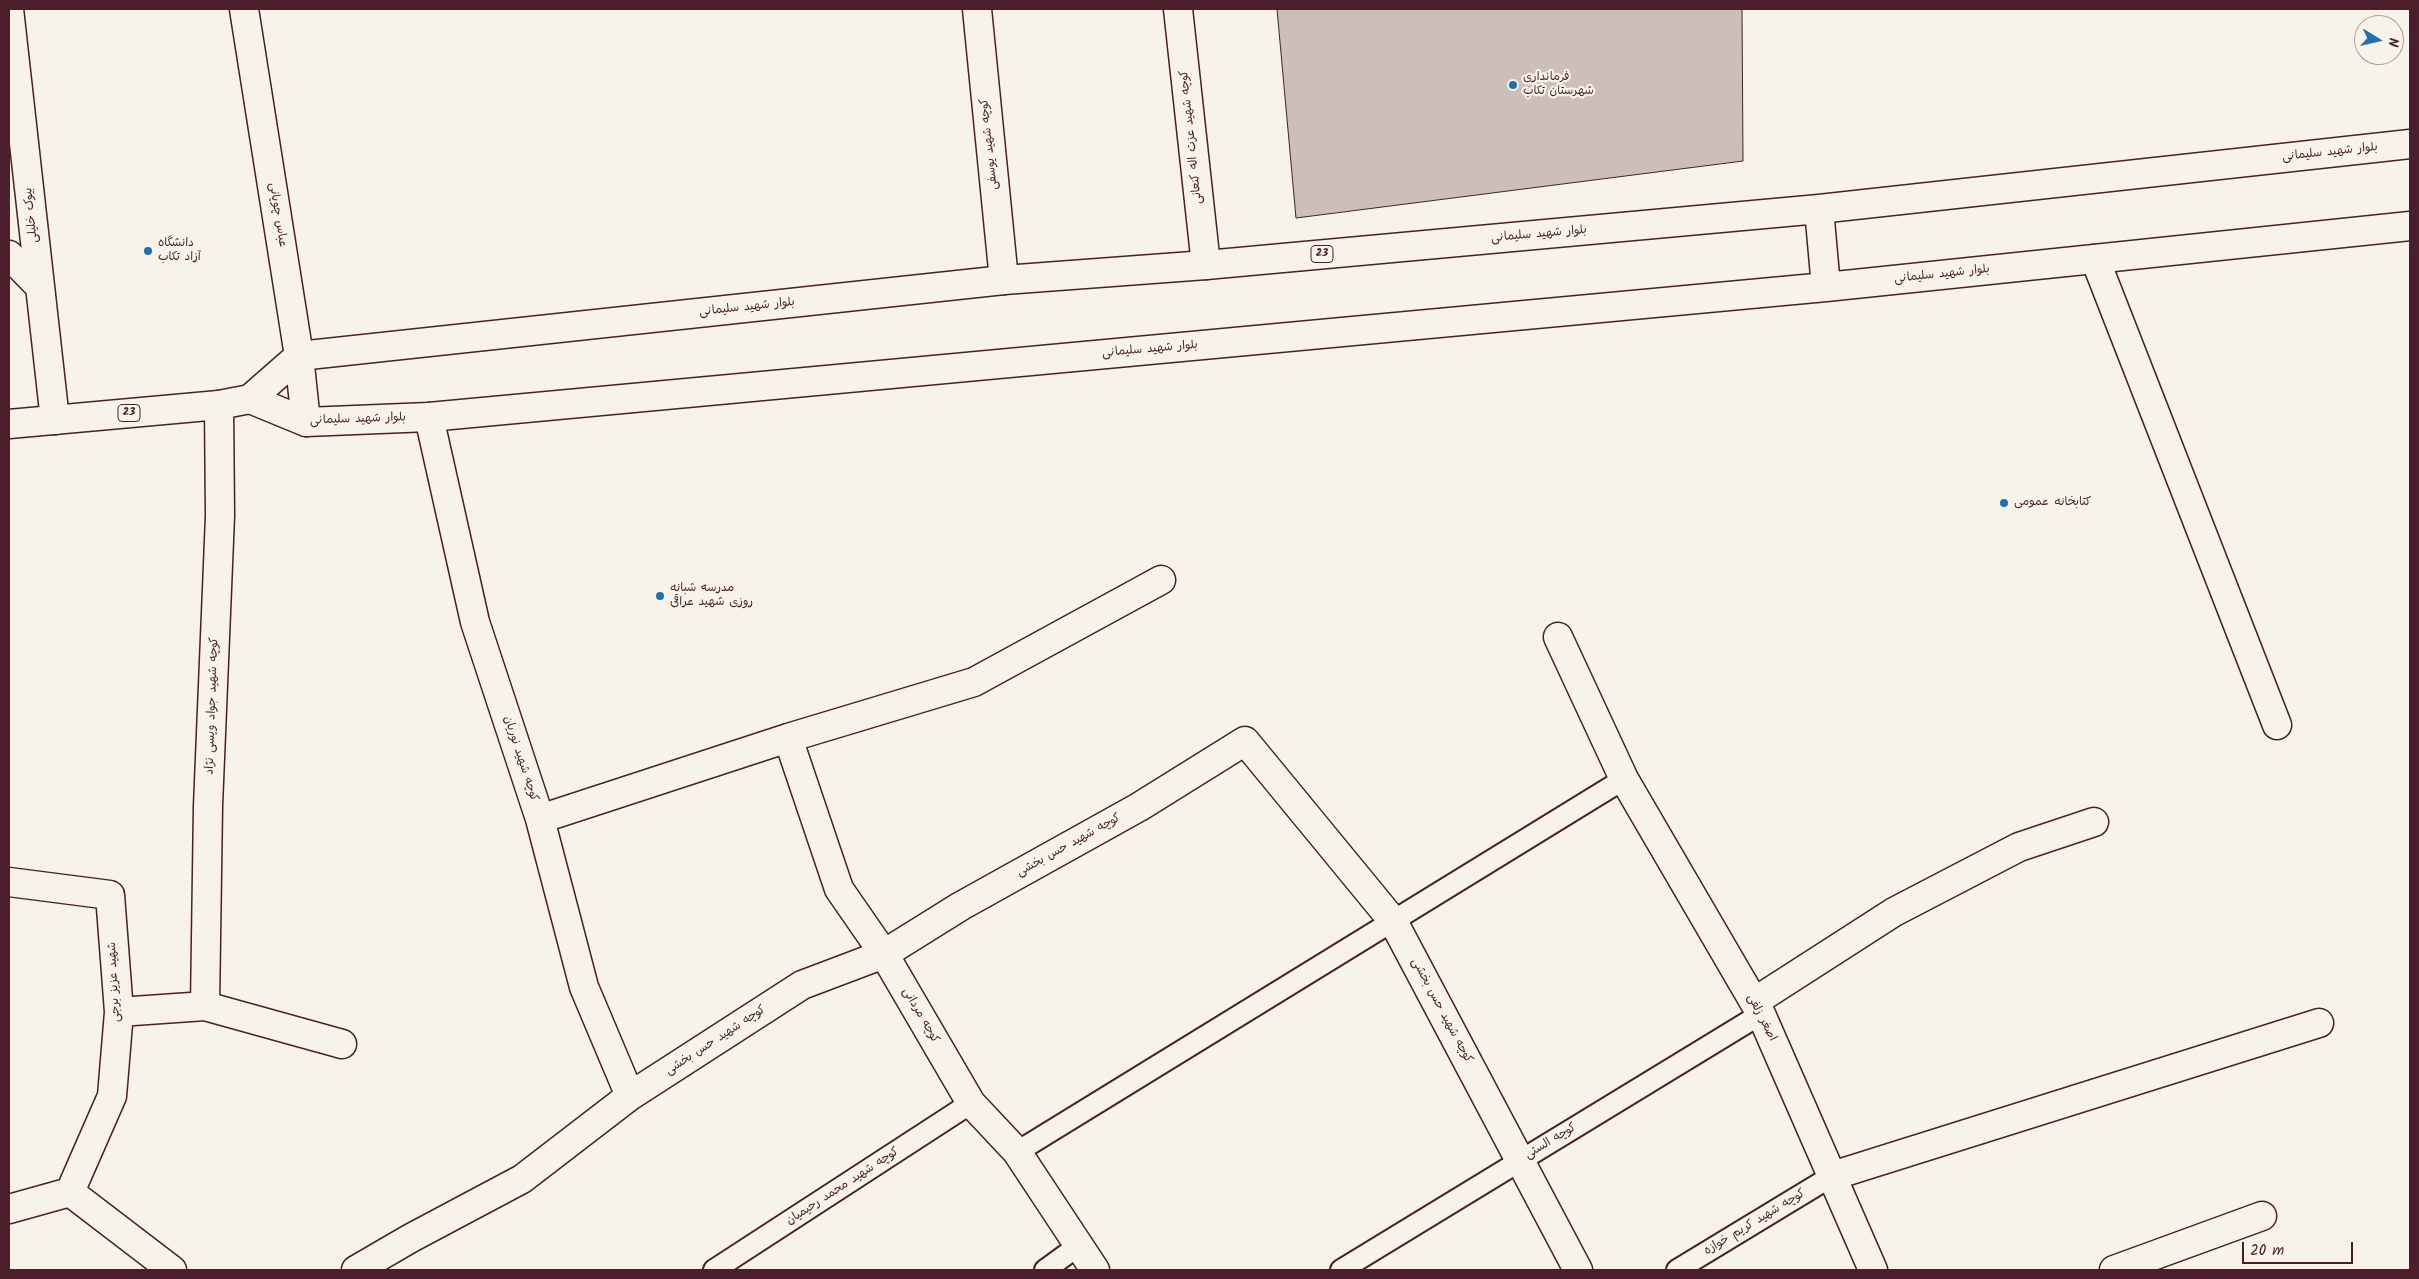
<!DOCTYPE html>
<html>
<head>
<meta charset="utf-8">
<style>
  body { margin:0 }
  #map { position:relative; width:2419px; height:1279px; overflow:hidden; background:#f7f3e8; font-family:Kalam,sans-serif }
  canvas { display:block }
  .frame { position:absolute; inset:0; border:10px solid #4a1f2b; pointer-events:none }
  .north { position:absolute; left:2354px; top:15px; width:50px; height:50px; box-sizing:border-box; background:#f7f3e8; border:1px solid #b29e9c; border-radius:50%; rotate:99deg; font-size:14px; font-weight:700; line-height:20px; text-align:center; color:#4a1f2b }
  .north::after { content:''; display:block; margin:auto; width:18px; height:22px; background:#1f6fb2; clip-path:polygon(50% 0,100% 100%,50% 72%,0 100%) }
  .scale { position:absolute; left:2242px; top:1242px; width:111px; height:22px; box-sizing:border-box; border:2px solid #4a1f2b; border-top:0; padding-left:6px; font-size:15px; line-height:18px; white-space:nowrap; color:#4a1f2b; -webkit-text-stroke:4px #f7f3e8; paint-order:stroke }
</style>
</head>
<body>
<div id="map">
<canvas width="2419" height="1279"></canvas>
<div class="frame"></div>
<div class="north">N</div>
<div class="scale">20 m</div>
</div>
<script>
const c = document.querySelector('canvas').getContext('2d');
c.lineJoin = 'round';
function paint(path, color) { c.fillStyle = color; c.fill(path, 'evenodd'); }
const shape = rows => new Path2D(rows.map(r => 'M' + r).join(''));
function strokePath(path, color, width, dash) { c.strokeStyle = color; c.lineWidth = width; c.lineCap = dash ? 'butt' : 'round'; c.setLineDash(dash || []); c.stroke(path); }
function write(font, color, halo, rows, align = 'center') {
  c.font = font + ' Kalam,"Playpen Sans Arabic",sans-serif'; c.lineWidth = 4.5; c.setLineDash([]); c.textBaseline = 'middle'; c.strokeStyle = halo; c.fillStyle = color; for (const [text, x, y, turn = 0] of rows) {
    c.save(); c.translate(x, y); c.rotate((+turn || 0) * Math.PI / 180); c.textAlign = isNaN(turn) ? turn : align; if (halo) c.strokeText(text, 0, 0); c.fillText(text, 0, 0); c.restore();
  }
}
const building = shape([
  [1277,9,1742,9,1743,161,1296,218,1277,9]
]);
const service = shape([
  [1017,1152,1624,779],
  [714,1270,971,1103],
  [1045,1270,1078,1246],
  [1341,1270,1761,1014],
  [1677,1270,1832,1176]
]);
const minor = shape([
  [9,9,55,420],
  [244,9,299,356,306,422],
  [977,9,1004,280],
  [1178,9,1206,265],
  [9,255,40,287],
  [2095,259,2277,725],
  [429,417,475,622,540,819,584,987,630,1096],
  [1558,637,1624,779,1761,1014,1873,1270],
  [788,738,839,889,884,954,971,1103,1017,1152,1095,1270],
  [540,819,788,738,974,682,1161,580],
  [9,882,110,895,119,1012,112,1096,70,1192],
  [1754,1002,1894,912,2019,847,2094,822],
  [205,1006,208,806,220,516,219,405],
  [119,1012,205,1006,342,1044],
  [1832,1176,2319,1023],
  [9,1209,70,1192,172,1270],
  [356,1270,411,1238,522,1179,630,1096,802,985,884,954,961,906,1139,807,1245,741,1393,921,1578,1270],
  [2114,1270,2262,1216]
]);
const primary = shape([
  [1819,209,1826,287],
  [250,399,299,356,1004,280,1206,265,1819,209,2410,144],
  [250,399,306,422,429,417,1826,287,2410,226],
  [9,424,219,405,250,399]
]);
const markers = [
  [1513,85,5,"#1f6fb2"],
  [148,251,5,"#1f6fb2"],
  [2004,503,5,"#1f6fb2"],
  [660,596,5,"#1f6fb2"]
];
const shields = [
  [1322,254,22],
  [129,413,22]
];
const shieldNames = [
  ["23",1322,254],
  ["23",129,413]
];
const poiNames = [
  ["فرمانداری",1523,78],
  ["شهرستان تکاب",1523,92],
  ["دانشگاه",158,244],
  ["آزاد تکاب",158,258],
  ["کتابخانه عمومی",2014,503],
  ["مدرسه شبانه",670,589],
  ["روزی شهید عراقی",670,603]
];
const streetNames = [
  ["کوچه شهید عزت اله کنعانی",1192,137,-96],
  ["کوچه شهید یوسفی",990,144,-96],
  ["بلوار شهید سلیمانی",2330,153,-6],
  ["بیوک خلیلی",32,215,-96],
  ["عباس چوپانی",277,215,81],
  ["بلوار شهید سلیمانی",1539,235,-5],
  ["بلوار شهید سلیمانی",1942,275,-6],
  ["بلوار شهید سلیمانی",747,308,-6],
  ["بلوار شهید سلیمانی",1150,350,-5],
  ["بلوار شهید سلیمانی",358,420,-2],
  ["کوچه شهید جواد ویسی نژاد",213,706,-88],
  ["کوچه شهید نوریان",520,759,72],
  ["کوچه شهید حس بخشی",1069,846,-29],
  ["شهید عزیز برجی",115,982,-93],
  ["کوچه شهید حس بخشی",1441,1011,62],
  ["کوچه مردانی",920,1016,60],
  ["اصغر زلفی",1761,1018,63],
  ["کوچه شهید حس بخشی",716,1041,-33],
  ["کوچه الستی",1551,1142,-31],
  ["کوچه شهید محمد رحیمیان",843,1187,-33],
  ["کوچه شهید کریم خوازه",1755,1223,-31]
];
paint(building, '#ccbfb9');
strokePath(building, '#4a1f2b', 1);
strokePath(service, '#4a1f2b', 24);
strokePath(minor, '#4a1f2b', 31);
strokePath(primary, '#4a1f2b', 31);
strokePath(service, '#f7f3e8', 20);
strokePath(minor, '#f7f3e8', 28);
strokePath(primary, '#f7f3e8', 28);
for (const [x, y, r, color] of markers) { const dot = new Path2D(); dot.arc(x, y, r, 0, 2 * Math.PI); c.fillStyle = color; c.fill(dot); strokePath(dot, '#f7f3e8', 2); }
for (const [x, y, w] of shields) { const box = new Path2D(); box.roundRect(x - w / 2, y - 8.5, w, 17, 4); c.fillStyle = '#f7f3e8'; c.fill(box); strokePath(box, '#4a1f2b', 1); }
write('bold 11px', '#4a1f2b', null, shieldNames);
write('12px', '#4a1f2b', '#f7f3e8', poiNames, 'left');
write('12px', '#4a1f2b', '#f7f3e8', streetNames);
</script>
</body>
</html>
